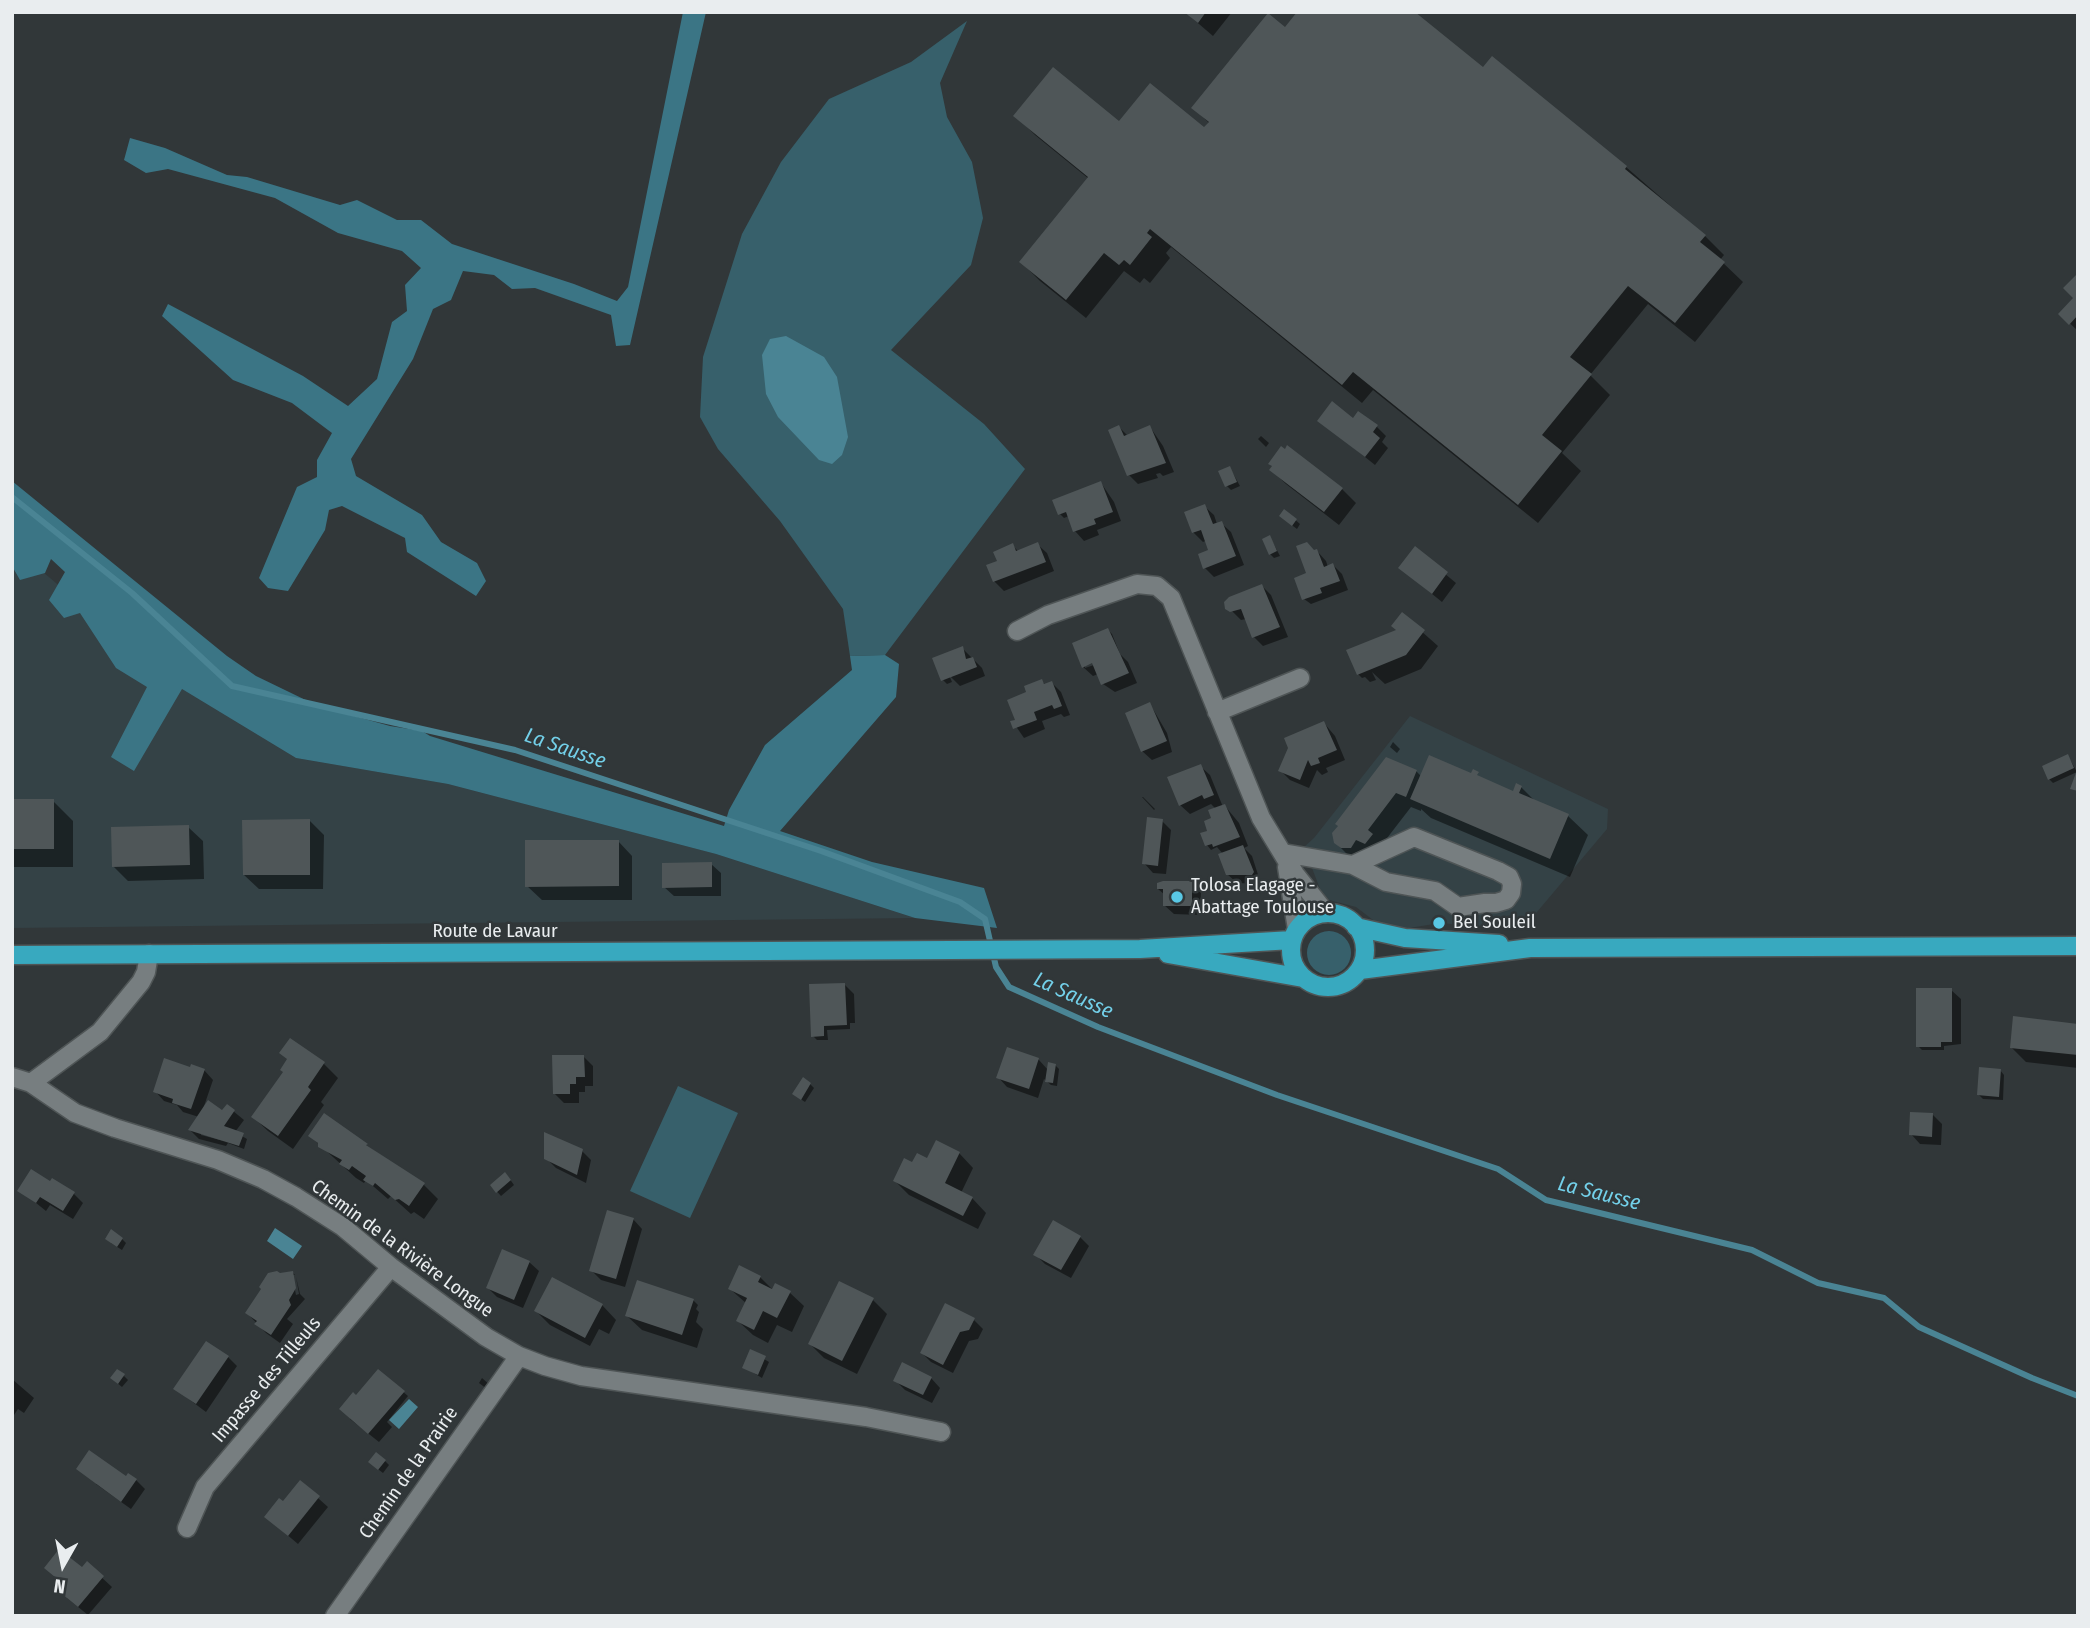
<!DOCTYPE html>
<html>
<head>
<meta charset="utf-8">
<style>
  body { margin:0 }
  #map { position:relative; width:2090px; height:1628px; overflow:hidden; background:#313739; font-family:"Fira Sans Condensed",sans-serif }
  canvas { display:block }
  .frame { position:absolute; inset:0; border:14px solid #e9edef; pointer-events:none }
  .north { position:absolute; left:28px; top:1530px; width:70px; height:70px; -webkit-text-stroke:5px #313739; paint-order:stroke; rotate:189deg; font-size:19px; font-weight:700; line-height:28px; text-align:center; color:#e9edef }
  .north::after { content:''; display:block; margin:auto; width:24px; height:32px; background:#e9edef; clip-path:polygon(50% 0,100% 100%,50% 72%,0 100%) }
</style>
</head>
<body>
<div id="map">
<canvas width="2090" height="1628"></canvas>
<div class="frame"></div>
<div class="north">N</div>
</div>
<script>
const c = document.querySelector('canvas').getContext('2d');
c.lineJoin = 'round';
function paint(path, color) { c.fillStyle = color; c.fill(path, 'evenodd'); }
const shape = rows => new Path2D(rows.map(r => 'M' + r).join(''));
function strokePath(path, color, width, dash) { c.strokeStyle = color; c.lineWidth = width; c.lineCap = dash ? 'butt' : 'round'; c.setLineDash(dash || []); c.stroke(path); }
function write(font, color, halo, rows, align = 'center') {
  c.font = font + ' "Fira Sans Condensed",sans-serif'; c.lineWidth = 5; c.setLineDash([]); c.textBaseline = 'middle'; c.strokeStyle = halo; c.fillStyle = color; for (const [text, x, y, turn = 0] of rows) {
    c.save(); c.translate(x, y); c.rotate((+turn || 0) * Math.PI / 180); c.textAlign = isNaN(turn) ? turn : align; if (halo) c.strokeText(text, 0, 0); c.fillText(text, 0, 0); c.restore();
  }
}
const built = shape([
  [12,546,182,689,296,758,448,784,716,854,915,918,12,928],
  [1410,716,1608,809,1607,829,1526,925,1499,928,1440,923,1397,930,1377,923,1356,907,1329,900,1320,889,1304,847,1314,838]
]);
const green = shape([
  [967,21,940,83,947,117,972,162,983,218,971,265,891,350,984,424,1025,469,885,655,850,656,843,609,780,521,718,449,700,417,703,357,742,234,781,162,829,99,911,62],
  '1307 953a22 22 0 1 1 44 0a22 22 0 1 1-44 0Z',
  [678,1086,738,1113,690,1218,630,1191]
]);
const forest = shape([
  [683,12,706,12,630,345,616,346,611,315,535,288,512,289,494,275,463,271,451,300,433,309,413,359,351,459,356,476,422,515,441,542,477,563,486,581,476,596,407,552,405,538,342,506,329,510,325,530,288,591,268,588,259,578,297,487,317,477,317,460,332,433,292,403,233,380,162,316,168,304,303,376,348,406,377,379,392,322,407,311,405,285,421,268,402,251,338,233,275,198,168,169,146,173,124,160,130,138,165,148,227,175,247,177,340,205,357,200,397,220,421,220,452,244,574,284,617,301,628,287],
  [12,481,227,656,256,676,318,706,390,726,422,731,430,736,724,826,729,810,765,745,852,670,850,656,885,655,899,664,896,697,780,831,872,862,984,888,997,928,915,918,716,854,448,784,296,758,182,689,134,771,111,757,147,687,116,668,80,613,64,618,49,600,65,572,51,559,45,573,20,580,12,566]
]);
const water = shape([
  [786,336,824,357,837,377,848,437,842,455,832,464,819,460,778,417,766,394,762,355,770,339],
  [275,1228,302,1246,293,1259,267,1241],
  [409,1399,418,1407,399,1429,389,1420]
]);
const shadow = shape([
  [1185,12,1232,12,1213,36],
  [1285,29,1489,75,1626,167,1705,236,1724,255,1720,260,1743,282,1695,342,1648,304,1590,375,1610,395,1562,453,1581,471,1538,523,1373,390,1362,403,1171,247,1166,253,1170,258,1150,283,1144,278,1140,283,1124,271,1086,318,1040,281,1021,262,1089,179,1035,135,1016,116,1125,128,1205,130,1210,124,1194,108],
  [2078,275,2078,331,2060,314,2075,298],
  [1319,420,1354,420,1377,427,1386,436,1382,442,1388,448,1375,465],
  [1119,427,1128,436,1150,427,1163,446,1174,472,1163,476,1160,473,1156,474,1158,478,1138,484,1129,475],
  [1261,436,1269,443,1266,447,1258,439],
  [1230,468,1240,486,1231,490,1227,486],
  [1271,470,1342,489,1356,503,1339,525,1286,484],
  [1101,483,1114,502,1121,521,1097,530,1099,535,1084,541,1075,531,1069,516,1064,518,1060,514],
  [1204,506,1214,515,1217,524,1221,523,1231,532,1244,565,1214,577,1205,568,1211,551,1207,540,1203,542,1193,532],
  [1285,511,1300,524,1297,529,1285,520],
  [1270,537,1280,556,1274,558,1270,554],
  [1037,544,1047,553,1054,571,1004,591,994,581,999,562,1013,546,1020,553],
  [1415,549,1456,583,1442,602,1400,568],
  [1317,551,1326,561,1328,567,1333,565,1342,574,1348,590,1311,604,1304,599,1308,574],
  [1262,586,1271,595,1288,637,1263,646,1254,637,1246,619,1241,620,1226,605],
  [1403,615,1438,646,1421,669,1385,684,1372,672,1376,680,1370,682,1365,677,1362,678,1358,674,1398,631],
  [1108,630,1112,634,1120,654,1128,662,1137,683,1115,692,1103,684,1098,674,1093,676,1083,667],
  [1094,661,1094,665,1085,668,1085,664],
  [962,648,982,668,985,676,960,686,949,675,952,682,947,684,943,680],
  [1041,681,1046,685,1052,683,1061,692,1070,715,1064,717,1061,714,1042,721,1045,729,1024,738,1013,722,1017,720,1028,693],
  [1150,704,1167,733,1172,752,1152,760,1142,751],
  [1324,723,1335,736,1345,760,1326,768,1328,772,1322,775,1317,770,1309,788,1290,780,1280,770,1290,748],
  [1393,742,1400,749,1397,753,1390,747],
  [2068,756,2077,772,2053,783,2049,779],
  [1200,766,1210,775,1223,807,1225,806,1239,823,1248,846,1244,848,1252,856,1261,884,1237,883,1227,874,1223,854,1217,847,1211,850,1207,845,1207,833,1216,809,1211,804,1190,814,1180,805],
  [1416,771,1421,776,1514,793,1521,787,1536,802,1568,816,1588,835,1570,877,1431,818,1421,809,1421,811,1411,807,1374,855,1350,857,1335,842,1340,826],
  [1142,797,1143,797,1155,809,1154,810],
  [12,801,53,801,73,821,73,867,12,867],
  [309,820,324,835,323,889,259,889,244,875],
  [1162,821,1171,830,1166,874,1153,873,1144,863],
  [188,827,203,841,204,879,128,881,113,866],
  [618,841,632,856,632,900,542,900,527,886],
  [711,864,721,873,721,896,674,896,664,887],
  [1191,883,1201,892,1200,915,1174,914,1164,905,1165,895,1158,889],
  [845,985,854,994,855,1023,850,1023,850,1029,827,1030,828,1040,817,1040,813,1036],
  [1951,990,1961,999,1961,1044,1944,1046,1944,1050,1922,1050,1918,1046],
  [2078,1025,2078,1068,2026,1062,2011,1047],
  [290,1040,324,1064,338,1078,321,1102,324,1105,293,1149,268,1131,253,1117,285,1073,289,1060],
  [1008,1049,1039,1060,1048,1070,1055,1065,1059,1069,1057,1086,1051,1085,1044,1079,1038,1098,1007,1087,998,1077],
  [584,1057,593,1066,593,1086,585,1086,585,1092,579,1092,579,1103,564,1103,554,1093],
  [192,1069,204,1070,213,1080,203,1109,222,1112,227,1106,244,1120,235,1132,247,1139,244,1149,228,1143,226,1146,199,1139,190,1130,199,1117,183,1112,177,1105,164,1101,155,1091],
  [201,1132,224,1141,201,1135],
  [2000,1070,2004,1075,2003,1100,1983,1099,1979,1095],
  [810,1084,814,1088,805,1102,799,1098],
  [1933,1115,1942,1124,1941,1145,1920,1144,1911,1134],
  [324,1116,424,1185,438,1199,424,1219,414,1212,411,1214,391,1196,388,1199,366,1180,364,1183,356,1178,310,1136],
  [582,1151,591,1160,586,1183,556,1168,546,1158],
  [959,1153,973,1168,961,1193,972,1198,986,1213,978,1229,909,1195,895,1181,920,1168,928,1160],
  [509,1178,514,1185,501,1196,492,1186],
  [20,1190,74,1194,83,1203,73,1219,50,1205,46,1211],
  [633,1219,642,1229,625,1287,601,1280,591,1270],
  [1080,1237,1089,1246,1071,1278,1045,1264,1036,1255],
  [122,1239,126,1243,122,1250,111,1243],
  [529,1262,539,1271,523,1308,497,1297,488,1288],
  [293,1273,295,1275,292,1275,296,1295,299,1294,296,1277,300,1294,305,1299,287,1319,293,1324,280,1343,266,1333,247,1313,280,1275],
  [760,1277,774,1291,789,1292,804,1306,792,1332,777,1325,768,1343,753,1335,738,1321,747,1304,730,1289],
  [693,1300,698,1305,696,1309,699,1312,696,1322,703,1329,697,1348,642,1330,627,1316],
  [873,1300,887,1314,857,1374,824,1358,810,1344],
  [602,1305,616,1320,609,1334,599,1329,590,1346,550,1325,536,1311],
  [974,1320,983,1329,978,1339,969,1341,953,1373,931,1362,922,1353],
  [751,1351,769,1362,762,1378,744,1367],
  [228,1357,237,1366,206,1412,186,1397],
  [378,1371,408,1396,387,1422,392,1427,379,1442,350,1419,356,1397],
  [124,1376,128,1380,122,1387,116,1382],
  [482,1378,490,1385,487,1389,479,1383],
  [931,1378,940,1388,932,1403,905,1390,895,1380],
  [12,1379,34,1398,24,1413,18,1409,12,1418],
  [385,1461,389,1465,383,1473,374,1466],
  [127,1478,136,1480,145,1489,131,1509,96,1484],
  [300,1482,328,1507,298,1544,266,1517,283,1504],
  [87,1564,112,1587,88,1615,67,1598]
]);
const stream = shape([
  [12,497,132,593,232,686,515,750,821,851,960,902,985,919,996,967,1009,987,1098,1027,1277,1095,1498,1169,1546,1200,1752,1250,1818,1283,1884,1298,1919,1327,2032,1378,2078,1396]
]);
const building = shape([
  [1184,12,1206,12,1198,23],
  [1297,12,1415,12,1483,67,1492,56,1627,166,1625,169,1706,235,1700,242,1725,262,1675,323,1628,286,1570,357,1592,374,1542,435,1562,451,1518,505,1353,372,1342,385,1150,229,1147,233,1152,237,1130,265,1124,260,1119,265,1104,253,1066,300,1019,262,1088,177,1013,116,1053,67,1119,121,1150,83,1204,127,1209,122,1191,108,1268,13,1285,27],
  [2078,273,2078,315,2069,325,2058,314,2073,298,2063,288],
  [1332,401,1353,418,1358,411,1378,425,1373,432,1380,438,1365,457,1317,421],
  [1119,425,1124,436,1150,425,1166,463,1127,476,1108,430],
  [1287,445,1343,488,1324,512,1269,470,1272,466,1268,464,1281,446,1285,449],
  [1230,466,1237,482,1225,487,1218,471],
  [1101,481,1113,512,1094,519,1096,524,1073,532,1066,512,1058,515,1052,500],
  [1205,504,1213,524,1222,521,1236,556,1203,569,1198,554,1208,550,1201,530,1192,533,1184,512],
  [1284,509,1297,519,1292,526,1279,516],
  [1270,535,1277,551,1269,555,1262,539],
  [1038,542,1046,562,993,582,986,565,997,561,993,552,1013,543,1016,551],
  [1307,542,1314,550,1317,549,1324,567,1333,563,1340,581,1320,588,1322,593,1302,600,1294,578,1306,573,1296,546],
  [1415,546,1448,572,1432,594,1398,568],
  [1262,584,1280,627,1252,638,1241,609,1230,612,1225,609,1224,602,1229,597],
  [1402,612,1425,630,1406,655,1357,675,1346,650,1396,630,1391,626],
  [1108,628,1129,673,1101,685,1092,663,1082,668,1072,643],
  [963,646,966,659,973,657,977,667,941,681,932,658],
  [1042,679,1044,684,1052,681,1062,706,1054,709,1052,705,1034,712,1037,720,1013,729,1010,721,1015,720,1007,700,1026,692,1024,686],
  [1150,702,1167,741,1141,752,1125,713],
  [1324,721,1337,750,1318,758,1320,763,1311,766,1308,760,1300,780,1278,771,1288,748,1284,738],
  [2068,754,2074,768,2048,780,2042,766],
  [1429,755,1471,773,1473,769,1479,772,1477,775,1513,791,1516,783,1522,786,1519,793,1569,814,1550,859,1410,799],
  [1386,757,1417,770,1406,797,1396,793,1368,830,1373,834,1365,844,1356,840,1351,848,1341,848,1334,843,1332,833,1338,826,1335,824],
  [1201,764,1214,795,1204,799,1202,795,1179,806,1167,777],
  [2077,770,2078,770,2078,791,2070,789],
  [12,799,54,799,54,849,12,849],
  [1225,804,1240,837,1213,847,1212,844,1205,846,1200,833,1207,831,1204,821,1211,818,1208,810],
  [1147,817,1163,819,1158,866,1142,864],
  [310,819,310,875,243,875,242,820],
  [189,825,190,865,112,867,111,827],
  [525,840,619,840,619,886,525,887],
  [1243,845,1254,872,1252,875,1226,875,1218,854],
  [712,862,712,887,662,888,662,863],
  [1163,881,1192,881,1192,906,1163,906,1163,889,1157,889,1157,883],
  [845,983,847,1025,824,1026,824,1036,811,1037,809,984],
  [1916,988,1952,988,1952,1042,1941,1042,1941,1047,1916,1047],
  [2013,1016,2078,1024,2078,1055,2010,1048],
  [290,1038,325,1062,308,1087,311,1090,278,1136,251,1117,283,1072,280,1070,287,1059,279,1053],
  [1007,1047,1039,1058,1029,1089,996,1078],
  [552,1055,584,1055,585,1077,576,1077,576,1084,570,1084,570,1094,553,1094],
  [164,1058,190,1067,191,1064,205,1069,191,1109,172,1103,173,1099,153,1092],
  [1048,1062,1056,1064,1053,1083,1045,1082],
  [1979,1067,2001,1069,1999,1097,1977,1095],
  [803,1077,811,1083,801,1100,792,1094],
  [208,1100,222,1110,227,1104,235,1110,224,1126,244,1133,239,1146,188,1130],
  [1910,1112,1933,1113,1932,1137,1909,1135],
  [324,1113,368,1144,366,1145,425,1183,409,1206,399,1199,395,1200,375,1183,373,1186,363,1180,366,1176,352,1166,349,1170,339,1164,342,1160,318,1147,318,1143,308,1136],
  [544,1132,583,1149,577,1175,544,1159],
  [936,1140,960,1152,945,1183,973,1197,963,1216,893,1181,904,1158,912,1162,917,1153,927,1158],
  [31,1169,50,1181,52,1178,75,1192,63,1211,40,1197,36,1203,17,1191],
  [505,1172,511,1180,496,1193,490,1185],
  [607,1210,634,1218,616,1279,589,1271],
  [1053,1220,1081,1236,1061,1270,1033,1255],
  [111,1229,123,1238,117,1247,105,1239],
  [502,1249,530,1261,514,1300,486,1288],
  [739,1265,761,1276,758,1282,772,1289,775,1283,791,1291,777,1318,763,1311,754,1330,736,1321,747,1298,728,1289],
  [277,1271,280,1273,293,1271,296,1288,289,1300,291,1305,271,1335,254,1324,257,1321,245,1313,261,1289,259,1287,268,1273],
  [552,1277,603,1304,585,1338,534,1311],
  [637,1280,694,1299,682,1335,625,1316],
  [839,1281,874,1298,842,1361,808,1344],
  [945,1303,975,1318,969,1330,960,1332,943,1365,920,1353],
  [206,1341,229,1356,196,1404,173,1389],
  [750,1349,766,1356,758,1375,742,1368],
  [902,1362,932,1377,923,1395,893,1381],
  [117,1369,125,1374,118,1384,110,1378],
  [378,1369,405,1391,368,1434,339,1409,353,1392,356,1395],
  [89,1450,126,1476,128,1473,137,1479,121,1502,76,1469],
  [376,1452,386,1460,378,1470,368,1462],
  [300,1480,320,1496,288,1536,264,1517,279,1498,283,1501],
  [59,1549,82,1567,87,1561,104,1576,78,1607,56,1589,61,1582,44,1568]
]);
const minor = shape([
  [1017,631,1048,615,1137,584,1157,586,1171,598,1261,818,1295,874,1326,913],
  [1217,712,1300,678],
  [1283,853,1353,865,1386,882,1435,891,1458,907,1485,903,1496,903,1506,900,1511,893,1512,884,1509,877,1498,871,1414,837,1353,865],
  [1287,867,1297,929],
  [12,1077,31,1083,75,1113,115,1128,218,1160,263,1179,296,1197,343,1227,391,1267,486,1337,519,1356,545,1366,581,1376,866,1417,941,1432],
  [31,1083,100,1032,141,982,146,972,149,954],
  [187,1528,205,1487,391,1267],
  [335,1616,519,1356]
]);
const major = shape([
  '1291 950a37 37 0 1 1 74 0a37 37 0 1 1-74 0Z',
  [1356,927,1405,938,1499,944],
  [1168,954,1303,978],
  [12,955,1140,949,1292,940],
  [1360,970,1530,948,2078,946]
]);
const markers = [
  [1177,897,7,"#59c8e5"],
  [1439,923,7,"#59c8e5"]
];
const poiNames = [
  ["Tolosa Elagage -",1191,886],
  ["Abattage Toulouse",1191,908],
  ["Bel Souleil",1453,923]
];
const streetNames = [
  ["Route de Lavaur",495,932],
  ["Chemin de la Rivière Longue",402,1249,36],
  ["Impasse des Tilleuls",267,1380,-50],
  ["Chemin de la Prairie",409,1473,-55]
];
const waterNames = [
  ["La Sausse",565,749,19],
  ["La Sausse",1073,996,24],
  ["La Sausse",1599,1194,14]
];
paint(built, '#344246');
paint(green, '#37606b');
paint(forest, '#3b7585');
paint(water, '#4a8494');
paint(shadow, '#0007');
strokePath(stream, '#4a8494', 6);
paint(building, '#4f5658');
strokePath(minor, '#4f5556', 21);
strokePath(major, '#4f5556', 21);
strokePath(minor, '#777e80', 18);
strokePath(major, '#38a9bf', 18);
for (const [x, y, r, color] of markers) { const dot = new Path2D(); dot.arc(x, y, r, 0, 2 * Math.PI); c.fillStyle = color; c.fill(dot); strokePath(dot, '#313739', 2.5); }
write('19px', '#e9edef', '#313739', poiNames, 'left');
write('19px', '#e9edef', '#313739', streetNames);
write('italic 21px', '#73d0e9', '#313739', waterNames);
</script>
</body>
</html>
